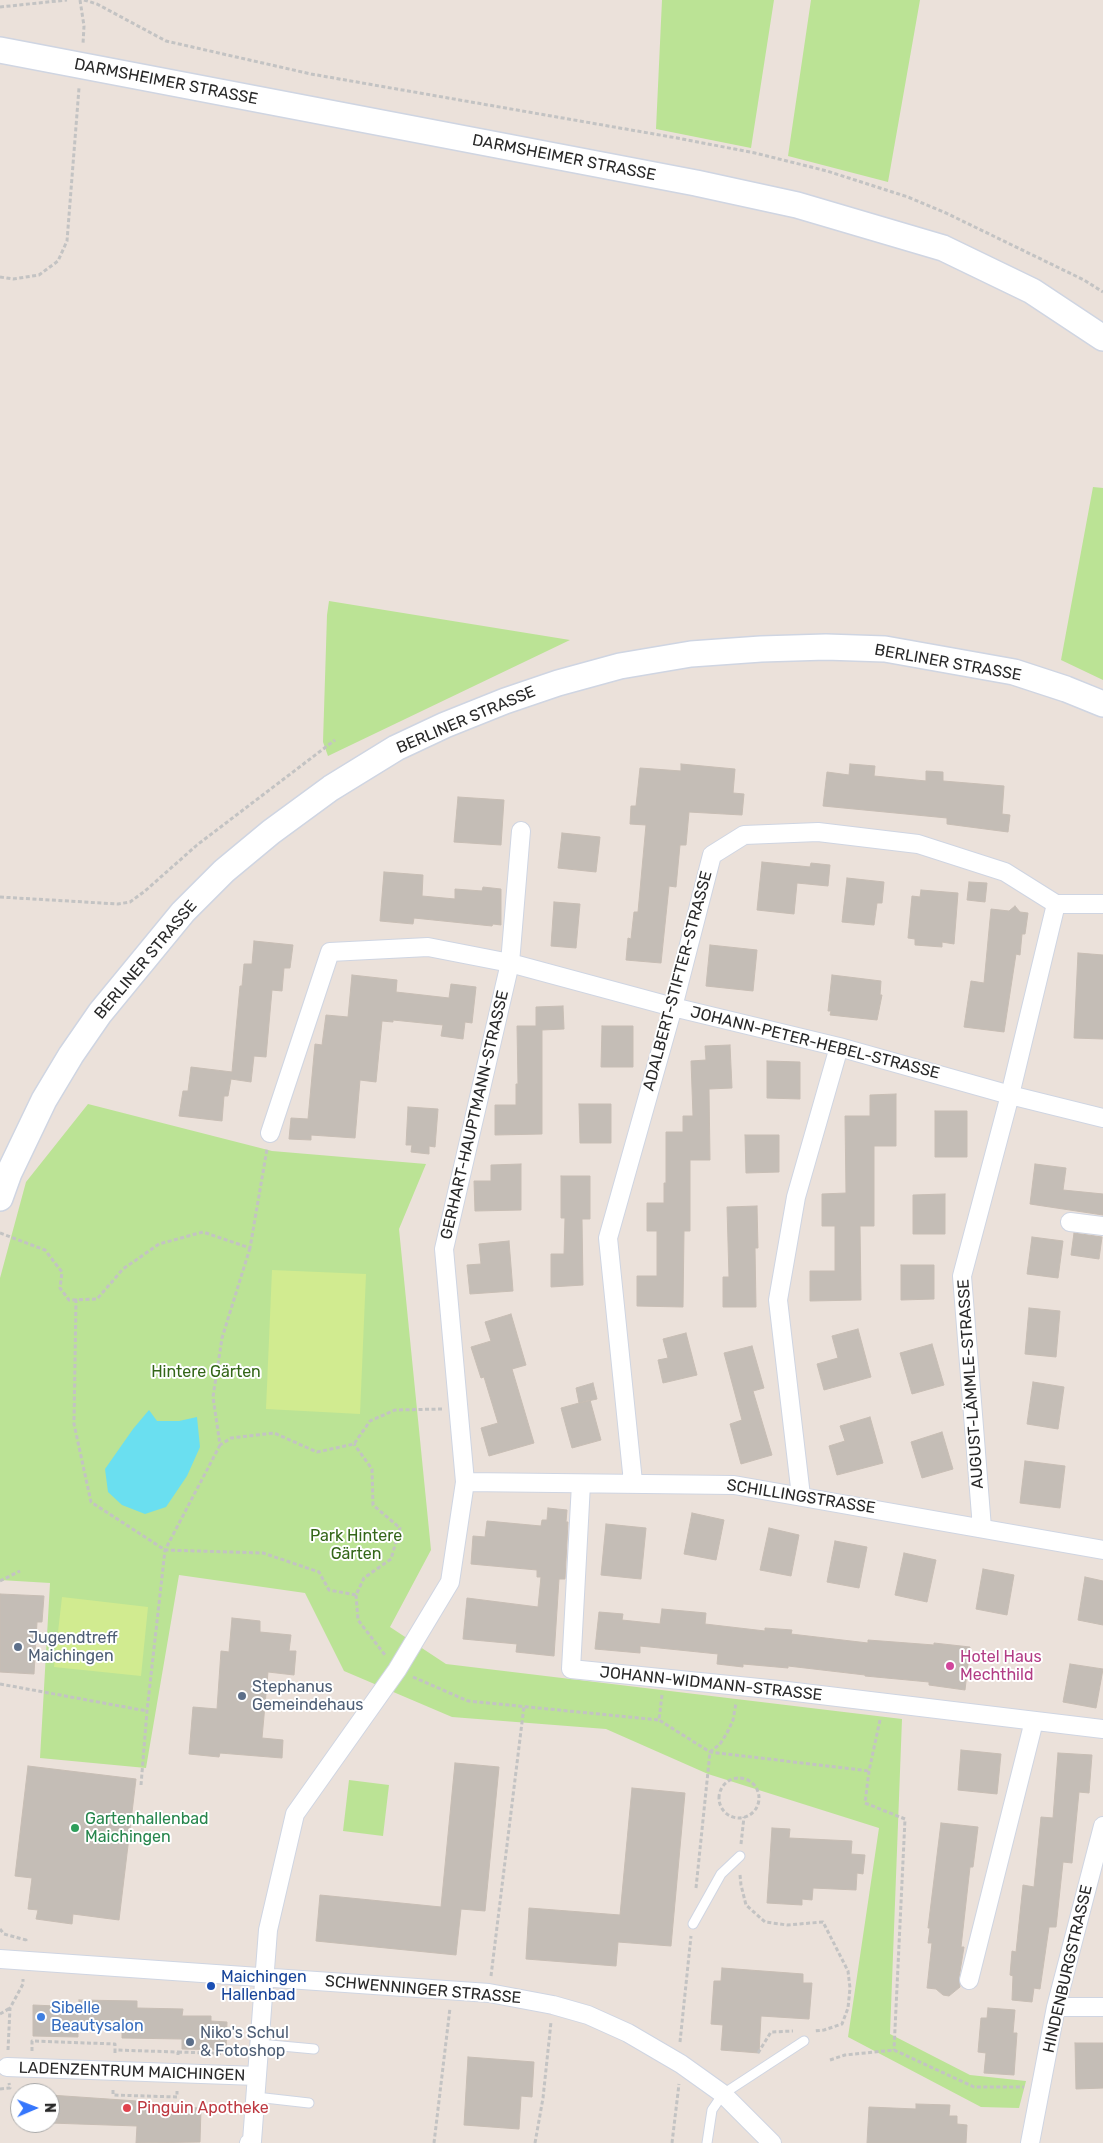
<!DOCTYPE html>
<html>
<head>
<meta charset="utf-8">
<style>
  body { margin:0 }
  #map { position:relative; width:1103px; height:2143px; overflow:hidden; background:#ebe1da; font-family:Rubik,sans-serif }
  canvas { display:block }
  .north { position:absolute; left:10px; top:2083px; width:50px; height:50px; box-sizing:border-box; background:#fff; border:1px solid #a9a9a9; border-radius:50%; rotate:89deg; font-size:14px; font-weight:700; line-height:20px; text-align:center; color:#292929 }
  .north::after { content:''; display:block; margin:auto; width:18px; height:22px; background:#3676fc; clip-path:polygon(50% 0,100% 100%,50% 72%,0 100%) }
</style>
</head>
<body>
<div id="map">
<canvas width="1103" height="2143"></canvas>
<div class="north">N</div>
</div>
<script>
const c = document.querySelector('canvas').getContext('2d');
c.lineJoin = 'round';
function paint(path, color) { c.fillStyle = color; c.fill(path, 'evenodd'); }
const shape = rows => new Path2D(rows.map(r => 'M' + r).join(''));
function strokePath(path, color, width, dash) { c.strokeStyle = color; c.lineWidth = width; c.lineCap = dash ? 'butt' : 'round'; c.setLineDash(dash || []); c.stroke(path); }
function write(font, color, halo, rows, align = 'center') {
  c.font = font + ' Rubik,sans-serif'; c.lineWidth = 4; c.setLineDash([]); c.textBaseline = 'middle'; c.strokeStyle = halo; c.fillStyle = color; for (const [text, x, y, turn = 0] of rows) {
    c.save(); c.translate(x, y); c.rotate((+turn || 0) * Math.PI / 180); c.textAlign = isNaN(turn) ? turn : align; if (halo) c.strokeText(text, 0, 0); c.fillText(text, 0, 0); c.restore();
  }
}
const green = shape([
  [662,0,774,0,751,148,656,129],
  [811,0,920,0,888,182,788,156],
  [1093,487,1103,488,1103,680,1061,660],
  [329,601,570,640,328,756,323,742,327,615],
  [88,1104,272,1151,426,1164,399,1229,431,1550,390,1627,446,1664,902,1719,890,2034,970,2075,1026,2081,1019,2108,981,2107,848,2037,879,1828,708,1774,606,1729,452,1717,344,1671,305,1593,179,1575,146,1768,40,1758,50,1583,0,1580,0,1278,26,1182],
  [349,1780,389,1785,383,1836,343,1831]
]);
const pitch = shape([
  [272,1270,366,1274,360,1414,266,1409],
  [62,1597,148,1607,141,1676,54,1667]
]);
const water = shape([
  [149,1410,157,1421,179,1421,197,1417,200,1447,187,1476,166,1507,145,1514,122,1505,108,1492,105,1469,133,1429]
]);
const building = shape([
  [681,764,735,769,733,793,744,794,742,815,689,812,686,845,680,845,676,887,669,886,661,963,626,960,628,938,631,939,634,912,638,912,646,825,630,824,631,806,636,806,640,768,681,771,681,764],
  [850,764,875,766,874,776,926,781,926,771,943,772,943,781,1004,786,1002,814,1010,815,1008,832,947,824,947,818,823,806,827,772,849,775,850,764],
  [458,797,504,800,501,845,454,842,458,797],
  [562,833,600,837,596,872,558,868,562,833],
  [762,862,810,867,811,863,830,865,828,886,797,883,794,914,757,910,762,862],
  [384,872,423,875,422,896,455,899,455,889,482,891,483,887,501,889,501,925,493,924,492,926,414,918,413,924,380,921,384,872],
  [847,878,884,882,882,903,877,903,874,925,842,922,847,878],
  [969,882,987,883,985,902,967,900,969,882],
  [921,890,958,893,954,944,942,942,942,947,915,945,915,939,908,938,912,896,920,897,921,890],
  [554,902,580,904,576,948,551,946,554,902],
  [1015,906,1020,912,1028,913,1025,934,1022,934,1020,955,1016,954,1004,1032,964,1027,971,981,984,983,991,909,1009,911,1015,906],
  [254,941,293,945,290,968,284,968,282,991,272,990,266,1057,254,1056,251,1082,231,1079,228,1096,224,1096,222,1121,179,1116,183,1091,188,1091,191,1067,232,1072,240,986,242,986,244,964,252,964,254,941],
  [710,945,757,950,753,991,706,986,710,945],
  [1078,953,1103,955,1103,1039,1074,1038,1078,953],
  [352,975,397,980,396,992,449,998,451,984,476,987,472,1023,465,1022,463,1039,441,1036,443,1025,393,1020,393,1022,382,1021,376,1082,360,1080,355,1138,311,1135,311,1140,289,1139,291,1118,308,1119,315,1044,322,1045,326,1015,348,1017,352,975],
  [832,975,881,981,880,995,882,995,877,1020,830,1015,831,1011,828,1011,832,975],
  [563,1006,564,1029,542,1030,542,1134,495,1135,495,1105,516,1105,516,1084,518,1084,517,1026,536,1026,536,1007,563,1006],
  [602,1026,633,1026,633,1067,601,1067,602,1026],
  [730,1045,732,1088,709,1089,710,1160,690,1160,690,1231,684,1231,683,1307,637,1306,637,1276,657,1276,657,1231,647,1231,647,1203,664,1203,664,1183,666,1183,666,1132,683,1132,683,1116,693,1116,691,1061,706,1060,705,1046,730,1045],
  [767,1061,800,1062,800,1099,767,1098,767,1061],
  [896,1094,896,1146,874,1146,874,1226,860,1226,861,1300,810,1301,810,1271,835,1271,835,1226,822,1226,822,1194,846,1193,845,1116,870,1116,870,1095,896,1094],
  [579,1104,611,1104,611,1143,580,1143,579,1104],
  [408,1107,438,1109,435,1147,429,1146,429,1154,411,1152,412,1145,406,1145,408,1107],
  [935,1111,967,1111,967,1157,935,1157,935,1111],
  [745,1135,779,1135,779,1172,746,1173,745,1135],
  [521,1164,521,1210,475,1211,474,1181,491,1181,491,1165,521,1164],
  [1035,1164,1066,1168,1063,1190,1103,1194,1103,1215,1030,1204,1035,1164],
  [561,1176,590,1176,590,1219,582,1219,583,1285,551,1287,551,1254,564,1254,565,1218,561,1218,561,1176],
  [945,1194,945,1234,913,1234,913,1195,945,1194],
  [757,1206,758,1248,755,1248,756,1307,723,1307,723,1277,729,1277,727,1207,757,1206],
  [1074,1233,1102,1237,1099,1259,1071,1255,1074,1233],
  [1032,1237,1063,1241,1058,1278,1027,1274,1032,1237],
  [509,1241,513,1291,470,1294,467,1265,481,1264,479,1244,509,1241],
  [901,1265,934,1265,934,1299,901,1300,901,1265],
  [1029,1308,1060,1311,1056,1357,1025,1354,1029,1308],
  [511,1314,526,1365,512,1369,534,1443,489,1456,481,1428,498,1423,484,1377,481,1378,471,1347,491,1341,485,1322,511,1314],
  [858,1329,871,1377,824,1390,817,1364,838,1358,832,1336,858,1329],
  [686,1333,697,1375,663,1383,658,1360,668,1358,663,1339,686,1333],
  [932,1344,944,1385,912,1394,900,1353,932,1344],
  [752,1346,764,1388,753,1391,772,1455,741,1464,730,1424,742,1420,724,1353,752,1346],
  [1033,1382,1064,1387,1058,1429,1027,1424,1033,1382],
  [593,1383,597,1399,579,1403,576,1388,593,1383],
  [590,1400,601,1440,572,1448,561,1408,590,1400],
  [870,1417,883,1463,837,1475,829,1446,845,1441,840,1426,870,1417],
  [942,1432,953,1469,922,1478,911,1442,942,1432],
  [1025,1461,1065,1466,1060,1508,1020,1503,1025,1461],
  [548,1508,567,1510,566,1522,568,1522,565,1579,559,1579,554,1656,516,1652,517,1644,463,1639,467,1598,538,1607,541,1577,537,1577,537,1570,471,1564,473,1536,485,1537,487,1521,541,1526,542,1520,547,1520,548,1508],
  [692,1513,724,1520,716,1560,684,1554,692,1513],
  [606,1524,646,1528,641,1579,601,1575,606,1524],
  [769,1528,799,1535,791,1576,760,1570,769,1528],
  [835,1541,867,1547,859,1588,827,1582,835,1541],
  [904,1553,936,1560,927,1602,895,1595,904,1553],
  [983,1569,1014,1575,1007,1615,976,1609,983,1569],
  [1085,1577,1103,1581,1103,1625,1078,1620,1085,1577],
  [0,1594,44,1596,42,1622,37,1622,34,1674,0,1672,0,1594],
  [662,1609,706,1613,705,1624,765,1631,765,1628,792,1630,791,1634,868,1643,868,1640,934,1645,934,1643,970,1647,965,1690,929,1685,929,1682,865,1676,865,1675,788,1666,788,1668,743,1664,743,1667,717,1664,718,1654,640,1646,640,1653,595,1649,599,1612,623,1614,622,1620,660,1624,662,1609],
  [232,1618,260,1621,260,1632,291,1635,289,1651,296,1651,294,1675,268,1672,262,1738,283,1740,282,1758,220,1753,219,1757,189,1754,193,1707,217,1709,221,1651,229,1652,232,1618],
  [1070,1664,1103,1669,1096,1708,1063,1702,1070,1664],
  [961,1750,1001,1754,997,1794,958,1790,961,1750],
  [1058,1753,1092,1755,1089,1793,1079,1792,1072,1863,1063,1862,1056,1927,1049,1927,1040,1989,1034,1988,1032,2002,1012,2000,1013,1976,1010,1975,1012,1951,1016,1952,1023,1885,1034,1887,1041,1817,1053,1818,1058,1753],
  [455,1763,499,1767,485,1911,461,1909,456,1955,316,1941,320,1895,441,1907,455,1763],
  [28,1766,136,1779,119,1920,73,1914,72,1924,36,1919,38,1910,28,1909,32,1878,15,1876,28,1766],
  [632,1788,685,1793,671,1946,618,1942,616,1966,526,1959,529,1908,620,1915,632,1788],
  [941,1823,978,1827,973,1867,970,1867,961,1947,964,1947,959,1978,960,1987,949,1996,943,1995,936,1989,927,1988,932,1943,928,1943,930,1928,928,1928,941,1823],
  [772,1828,790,1829,789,1838,852,1841,851,1854,865,1855,863,1874,857,1873,856,1890,813,1888,812,1900,802,1899,802,1905,767,1903,772,1828],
  [722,1968,803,1974,803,1983,812,1983,809,2019,761,2016,759,2053,721,2050,723,2025,711,2024,714,1981,721,1981,722,1968],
  [79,2000,137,2001,137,2008,183,2009,182,2016,211,2016,211,2021,227,2022,226,2050,182,2049,182,2039,122,2038,122,2028,78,2027,78,2037,33,2036,33,2005,79,2007,79,2000],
  [988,2008,1015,2010,1013,2033,1017,2033,1014,2075,984,2073,986,2053,978,2052,981,2018,987,2018,988,2008],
  [1075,2043,1103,2043,1103,2088,1076,2089,1075,2043],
  [468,2057,534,2062,532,2097,521,2096,519,2129,464,2125,468,2057],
  [50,2095,137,2101,137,2105,201,2108,200,2142,136,2143,137,2126,50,2123,50,2095],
  [916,2104,950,2105,949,2116,957,2116,957,2124,967,2125,966,2143,867,2143,869,2107,916,2109,916,2104]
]);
const path = shape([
  [80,0,84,26,83,44],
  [84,0,97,4,166,41,311,74,677,138,755,153,827,171,908,197,946,213,1084,280,1103,292],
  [0,7,67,0],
  [0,277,13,279,39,275,58,261,67,241,79,88],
  [0,897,118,904,130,902,145,891,197,845,335,740],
  [0,1233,45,1250,62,1272,60,1288,69,1300,97,1299,123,1269,159,1244,203,1232,250,1248,267,1149],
  [250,1248,222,1338,213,1397,220,1445,231,1438,274,1433,317,1452,354,1444,370,1421,395,1410,442,1409],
  [76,1299,74,1424,91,1502,165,1550,263,1553,319,1572,329,1590,356,1595,364,1578,391,1559,400,1528,373,1505,372,1469,354,1444],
  [0,1581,20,1571],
  [356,1595,358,1620,385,1655],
  [413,1677,468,1701,659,1720],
  [0,1684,147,1711],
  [662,1695,659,1720,710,1752,869,1771],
  [880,1720,869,1771,865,1803,905,1819,894,2050],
  '719 1798a20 20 0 1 1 40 0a20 20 0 1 1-40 0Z',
  [141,1785,147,1711,165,1550,220,1445],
  [741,1844,744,1817],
  [740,1875,741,1885,746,1905,765,1922,787,1925,823,1922,848,1971,850,1988,848,2008,842,2024,824,2030,814,2031],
  [696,1888,710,1752,720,1744,727,1733,733,1720,736,1703],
  [0,1929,4,1934,26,1940,25,1943],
  [491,1976,524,1706],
  [0,2014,10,2008],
  [680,2042,691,1936],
  [8,2050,10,2008,23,1984,23,1979],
  [32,2051,32,2041,115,2044,115,2050],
  [178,2052,239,2054],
  [115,2053,115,2050,178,2052,178,2057],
  [758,2053,771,2032,793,2031],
  [830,2060,845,2055,894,2050,974,2087,1024,2087],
  [0,2089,10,2088,9,2083],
  [113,2090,113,2095,177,2097,177,2091],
  [434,2143,450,2008],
  [535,2143,543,2098,551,2022],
  [672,2143,679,2084]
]);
const lane = shape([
  [693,1924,721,1874,740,1856],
  [260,2044,314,2049],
  [256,2097,309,2103],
  [707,2143,712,2110,723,2094,804,2041]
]);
const street = shape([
  [1056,904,1103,904],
  [270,1133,330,952,428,947,510,963,673,1007,839,1047,1010,1095,1103,1118],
  [1070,1222,1103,1226],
  [465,1482,734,1485,1103,1550],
  [633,1482,608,1238,673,1007,712,855,744,835,818,832,918,844,1005,872,1056,904,1010,1095,962,1276,982,1528],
  [581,1484,571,1669,779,1690,1103,1729],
  [801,1496,778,1300,796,1197,839,1047],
  [0,1959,489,1993,553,2005,588,2015,628,2033,681,2064,723,2094,772,2143],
  [969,1980,1034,1721],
  [1056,2007,1103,2007],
  [7,2067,257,2076],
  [249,2143,252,2141,268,1930,295,1814,397,1670,450,1582,465,1482,444,1249,510,963,521,831],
  [1030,2143,1056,2007,1103,1826]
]);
const secondary = shape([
  [0,50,696,183,797,205,943,248,1032,291,1103,338],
  [0,1198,9,1173,44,1100,71,1055,100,1013,183,912,224,871,271,832,331,788,396,748,445,725,505,701,558,683,620,666,691,654,761,649,826,647,885,649,1014,672,1066,689,1103,704]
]);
const markers = [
  [18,1647,5,"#5c6f8a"],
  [950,1666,5,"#d1479c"],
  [242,1696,5,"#5c6f8a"],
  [75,1828,5,"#2e9e5b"],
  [211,1986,5,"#1a4fb4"],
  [41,2017,5,"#3f7fe0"],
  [190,2042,5,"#5c6f8a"],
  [127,2108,5,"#e0444e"]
];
const streetNames = [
  ["DARMSHEIMER STRASSE",166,82,11],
  ["DARMSHEIMER STRASSE",564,158,11],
  ["BERLINER STRASSE",948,663,10],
  ["BERLINER STRASSE",466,720,-23],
  ["BERLINER STRASSE",146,960,-50],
  ["ADALBERT-STIFTER-STRASSE",678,981,-75],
  ["JOHANN-PETER-HEBEL-STRASSE",815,1043,14],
  ["GERHART-HAUPTMANN-STRASSE",475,1115,-77],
  ["AUGUST-LÄMMLE-STRASSE",971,1384,-94],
  ["SCHILLINGSTRASSE",801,1497,9],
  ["JOHANN-WIDMANN-STRASSE",711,1684,6],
  ["HINDENBURGSTRASSE",1068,1969,-77],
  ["SCHWENNINGER STRASSE",423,1990,5],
  ["LADENZENTRUM MAICHINGEN",132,2072,2]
];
const parkNames = [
  ["Hintere Gärten",206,1372],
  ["Park Hintere",356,1536],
  ["Gärten",356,1554]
];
const serviceNames = [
  ["Jugendtreff",28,1638],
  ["Maichingen",28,1656],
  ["Stephanus",252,1687],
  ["Gemeindehaus",252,1705],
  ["Niko's Schul",200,2033],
  ["& Fotoshop",200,2051]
];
const hotelNames = [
  ["Hotel Haus",960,1657],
  ["Mechthild",960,1675]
];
const leisureNames = [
  ["Gartenhallenbad",85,1819],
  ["Maichingen",85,1837]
];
const transitNames = [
  ["Maichingen",221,1977],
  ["Hallenbad",221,1995]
];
const shopNames = [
  ["Sibelle",51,2008],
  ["Beautysalon",51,2026]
];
const healthNames = [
  ["Pinguin Apotheke",137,2108]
];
paint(green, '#bbe395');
paint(pitch, '#d1eb90');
paint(water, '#6adff0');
paint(building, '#c4bdb6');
strokePath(building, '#c7bdb4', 1);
strokePath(lane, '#cfd5e2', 11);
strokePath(street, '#cfd5e2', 20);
strokePath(secondary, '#cfd5e2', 28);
strokePath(path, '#c3c3c3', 3, [4, 2.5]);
strokePath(lane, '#fff', 9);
strokePath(street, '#fff', 18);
strokePath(secondary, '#fff', 25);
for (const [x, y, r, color] of markers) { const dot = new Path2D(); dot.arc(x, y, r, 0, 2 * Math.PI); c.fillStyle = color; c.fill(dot); strokePath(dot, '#fff', 2); }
write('16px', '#292929', '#fff', streetNames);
write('16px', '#336618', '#fff', parkNames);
write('16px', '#4e5e75', '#fff', serviceNames, 'left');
write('16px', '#b23c85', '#fff', hotelNames, 'left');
write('16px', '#27864d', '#fff', leisureNames, 'left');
write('16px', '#164399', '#fff', transitNames, 'left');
write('16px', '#366cbe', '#fff', shopNames, 'left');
write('16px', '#be3a42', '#fff', healthNames, 'left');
</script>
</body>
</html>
